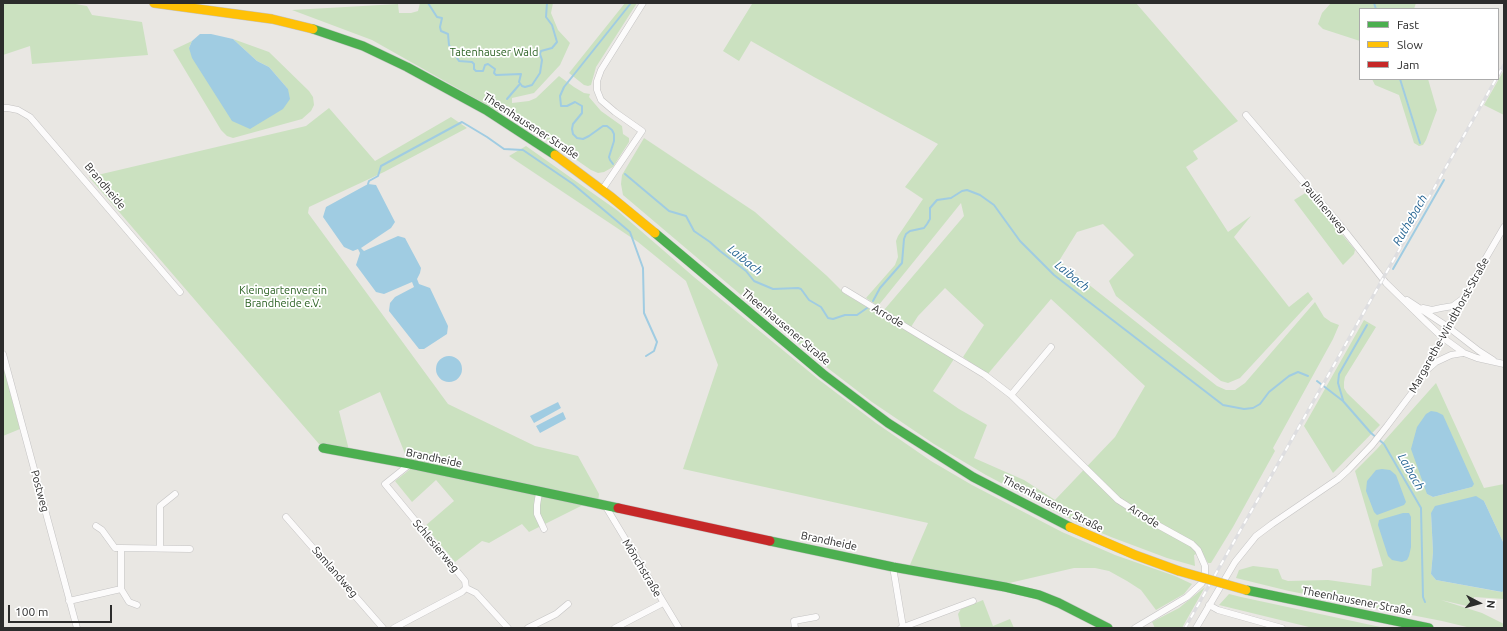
<!DOCTYPE html>
<html>
<head>
<meta charset="utf-8">
<style>
  body { margin:0 }
  #map { position:relative; width:1507px; height:631px; overflow:hidden; background:#e9e7e3; font-family:Ubuntu,sans-serif }
  canvas { display:block }
  .frame { position:absolute; inset:0; border:4px solid #2c2c2c; pointer-events:none }
  .legend { position:absolute; left:1359px; top:8px; width:140px; height:72px; box-sizing:border-box; background:#fff; border:1px solid #ababab; margin:0; padding:5px 7px; list-style:none; font-size:12px; color:#2c2c2c }
  .legend li { display:flex; align-items:center; gap:8px; height:20px }
  .legend b { width:20px; border:1px solid #ababab }
  .north { position:absolute; left:1459px; top:583px; width:40px; height:40px; -webkit-text-stroke:3px #fff; paint-order:stroke; rotate:96deg; font-size:11px; font-weight:700; line-height:16px; text-align:center; color:#2c2c2c }
  .north::after { content:''; display:block; margin:auto; width:14px; height:18px; background:#2c2c2c; clip-path:polygon(50% 0,100% 100%,50% 72%,0 100%) }
  .scale { position:absolute; left:8px; top:605px; width:104px; height:18px; box-sizing:border-box; border:2px solid #2c2c2c; border-top:0; padding-left:5px; font-size:12px; line-height:14px; white-space:nowrap; color:#2c2c2c; -webkit-text-stroke:3px #fff; paint-order:stroke }
</style>
</head>
<body>
<div id="map">
<canvas width="1507" height="631"></canvas>
<div class="frame"></div>
<ul class="legend">
<li><b style="height:5px;background:#4caf50"></b>Fast</li>
<li><b style="height:5px;background:#ffc107"></b>Slow</li>
<li><b style="height:5px;background:#c62828"></b>Jam</li>
</ul>
<div class="north">N</div>
<div class="scale">100 m</div>
</div>
<script>
const c = document.querySelector('canvas').getContext('2d');
c.lineJoin = 'round';
function paint(path, color) { c.fillStyle = color; c.fill(path, 'evenodd'); }
const shape = rows => new Path2D(rows.map(r => 'M' + r).join(''));
function strokePath(path, color, width, dash) { c.strokeStyle = color; c.lineWidth = width; c.lineCap = dash ? 'butt' : 'round'; c.setLineDash(dash || []); c.stroke(path); }
function write(font, color, halo, rows, align = 'center') {
  c.font = font + ' Ubuntu,sans-serif'; c.lineWidth = 3.5; c.setLineDash([]); c.textBaseline = 'middle'; c.strokeStyle = halo; c.fillStyle = color; for (const [text, x, y, turn = 0] of rows) {
    c.save(); c.translate(x, y); c.rotate((+turn || 0) * Math.PI / 180); c.textAlign = isNaN(turn) ? turn : align; if (halo) c.strokeText(text, 0, 0); c.fillText(text, 0, 0); c.restore();
  }
}
const green = shape([
  [3,3,70,3,87,6,92,15,142,22,148,55,32,64,30,46,3,55],
  [420,3,553,3,551,13,558,30,570,43,560,65,534,93,512,98,512,103,529,101,536,98,559,76,574,87,584,93,590,94,589,97,601,111,622,126,623,134,629,138,629,142,613,167,604,172,598,173,591,170,542,136,372,40,292,10,398,4,399,13,411,13,418,11],
  [625,3,637,3,596,67,591,85,588,86,584,85,569,73],
  [757,3,1136,3,1238,121,1193,151,1198,159,1186,167,1228,232,1251,216,1234,237,1289,307,1308,292,1313,299,1240,378,1228,383,1221,381,1116,296,1109,281,1134,255,1103,224,1077,232,1059,261,1217,386,1226,390,1235,390,1245,383,1315,302,1324,317,1331,322,1339,325,1333,339,1273,448,1275,451,1233,527,1211,563,1208,563,1202,552,1194,555,1195,566,1167,558,1111,537,1080,524,1041,504,986,475,934,444,872,402,825,366,623,195,621,184,622,175,644,138,755,212,827,276,845,294,954,359,933,391,959,409,987,425,974,458,1024,480,1055,500,1115,437,1145,386,1051,299,987,375,963,357,984,325,945,288,918,316,911,327,884,310,964,216,961,203,878,306,866,298,895,265,898,257,896,241,898,236,923,199,905,187,938,144,814,77,751,41,739,61,723,51,752,4],
  [1331,3,1416,3,1414,9,1360,9,1360,41,1323,29,1318,24,1322,13],
  [233,39,269,52,309,91,313,97,314,105,311,111,302,119,233,138,227,136,221,130,173,50,192,41,189,48,288,89,269,67,257,61],
  [1504,70,1504,115,1484,105],
  [1372,79,1428,79,1437,110,1426,140,1423,145,1419,146,1414,143,1399,95,1375,85],
  [329,108,375,161,451,117,467,128,384,172,309,207,308,213,448,404,535,446,578,456,599,494,598,502,408,461,380,392,339,411,349,450,319,444,89,177,306,126],
  [526,146,618,211,694,277,818,379,876,423,931,461,972,485,1062,532,1115,555,1175,576,1192,584,1184,594,1156,610,1141,590,1127,581,1109,571,1095,568,1074,568,1005,584,909,567,928,523,683,469,718,365,686,281,638,242,509,156],
  [1307,192,1355,250,1354,254,1343,265,1294,200],
  [1364,320,1376,327,1345,377,1344,382,1344,388,1347,393,1380,425,1333,473,1304,426],
  [3,365,20,429,3,436],
  [1436,383,1484,488,1504,484,1504,544,1484,501,1431,513,1433,552,1431,574,1436,580,1501,592,1504,590,1504,599,1474,597,1471,607,1441,600,1482,613,1504,624,1504,628,1471,628,1442,621,1289,591,1236,578,1239,570,1253,566,1278,569,1282,579,1288,581,1328,580,1371,586,1372,569,1383,566,1355,471,1377,449],
  [1472,487,1433,497,1427,494],
  [413,467,583,505,529,532,522,524,489,543,482,541,455,562,425,526,454,501,436,480,412,502,395,481],
  [1205,587,1182,628,1155,628,1152,622,1179,608],
  [1229,594,1241,597,1385,628,1313,628,1219,605],
  [983,600,993,626,1010,619,1014,628,961,628,958,614,961,609]
]);
const water = shape([
  [200,34,211,34,233,39,257,61,269,67,288,89,290,99,283,109,250,129,232,121,192,58,189,48,192,41],
  [368,184,376,185,395,222,391,228,361,248,364,251,398,236,405,238,421,268,420,273,417,279,419,284,430,288,448,326,447,334,424,349,419,349,389,311,390,303,395,297,414,287,412,282,384,294,376,292,356,265,360,253,358,249,353,251,344,247,323,217,326,207],
  '436 369a13 13 0 1 1 26 0a13 13 0 1 1-26 0Z',
  [558,402,561,408,534,423,530,416],
  [1431,411,1437,412,1443,415,1474,484,1472,487,1433,497,1427,494,1411,449,1417,427,1426,414],
  [563,412,566,419,540,433,536,426],
  [1382,469,1390,470,1396,475,1406,502,1404,505,1377,515,1374,512,1366,491,1367,481,1376,470],
  [1476,496,1484,501,1504,544,1504,590,1502,592,1436,580,1431,574,1433,552,1431,513,1435,506],
  [1403,513,1409,513,1411,517,1411,547,1409,556,1407,560,1402,562,1392,560,1388,556,1378,525,1379,520]
]);
const stream = shape([
  [428,3,437,17,442,18,440,27,441,31,448,34,449,45,459,61,472,62,474,64,474,69,476,71,483,71,485,65,488,64,495,69,494,73,496,75,521,74,519,82,522,86,525,87,532,85,540,73,542,60,540,54,541,51,552,48,557,42,552,25,546,17,547,3],
  [1374,3,1376,9],
  [1400,79,1420,143],
  [507,99,519,85],
  [613,164,610,160,609,157,614,141,614,134,612,130,607,126,603,126,589,136,583,139,577,138,573,134,572,129,573,124,582,113,582,106,575,102,567,106,561,106,560,96,564,87,631,3],
  [625,174,669,211,686,216,694,231,710,242,720,251,746,271,754,281,773,289,798,288,801,289,809,300,821,307,828,318,833,319,845,315,857,315,867,308],
  [368,184,369,181,378,176,381,166,462,122,487,137,504,149,523,150,573,184,630,232,643,268,644,313,657,342,654,351,646,356],
  [1393,269,1444,180],
  [873,301,880,288,902,263,904,239,906,234,910,231,924,228,927,224,930,219,930,208,937,200,951,198,962,191,967,190,980,195,994,205,1020,241,1054,275,1223,405,1244,409,1253,408,1260,404,1269,392,1289,376,1298,372,1308,376],
  [1317,381,1343,401,1371,433,1384,444,1421,508,1423,597,1425,602],
  [1343,400,1338,383,1339,374,1367,325]
]);
const street = shape([
  [3,108,8,108,18,110,30,117,180,292],
  [1246,115,1336,220,1386,283,1426,322,1442,337,1464,353,1477,358,1504,364],
  [602,190,642,131,615,112,601,100,597,90,597,81,601,70,643,3],
  [845,290,985,375,1011,395,1118,500,1154,523,1192,544,1198,550,1205,566,1205,575,1202,583,1187,597,1135,628],
  [1407,300,1448,327,1479,351,1493,360],
  [1423,308,1432,310,1441,308,1453,306,1461,300],
  [3,354,77,628],
  [1427,370,1436,362,1451,355,1463,353],
  [1011,395,1051,347],
  [410,464,385,484,465,581,466,588],
  [539,493,537,505,537,514,544,529],
  [606,507,679,628],
  [286,517,383,628],
  [96,526,102,530,115,548,121,548],
  [160,548,160,506,175,494],
  [893,567,903,627],
  [466,588,476,593,508,628],
  [121,589,129,602,137,605],
  [69,601,121,589,121,548,190,549],
  [1209,605,1218,610,1282,628],
  [394,628,462,592,466,588],
  [528,628,556,614,568,604],
  [615,628,663,603],
  [795,628,794,621,816,617],
  [901,628,973,601],
  [1196,628,1235,562,1256,536,1272,524,1338,479,1348,470,1372,445,1387,426,1414,390,1425,372,1480,268,1504,227]
]);
const fast = shape([
  [313,29,363,46,407,67,486,110,555,155],
  [655,233,823,374,888,423,973,477,1070,527],
  [323,448,410,464,618,508],
  [770,541,893,567,1005,587,1039,595,1059,603,1108,628],
  [1246,590,1429,628]
]);
const slow = shape([
  [154,3,272,19,313,29],
  [555,155,610,196,655,233],
  [1070,527,1135,555,1179,571]
]);
const jam = shape([
  [618,508,770,541]
]);
const rail = shape([
  [1498,75,1504,65],
  [1185,628,1496,79]
]);
const slowBridge = shape([
  [1179,571,1246,590]
]);
const parkNames = [
  ["Tatenhauser Wald",494,52],
  ["Kleingartenverein",283,290],
  ["Brandheide e.V.",283,303]
];
const streetNames = [
  ["Theenhausener Straße",531,126,33],
  ["Brandheide",105,186,50],
  ["Paulinenweg",1324,207,50],
  ["Arrode",888,316,31],
  ["Margarethe-Windthorst-Straße",1449,325,-61],
  ["Theenhausener Straße",786,327,40],
  ["Brandheide",434,458,12],
  ["Postweg",40,491,75],
  ["Theenhausener Straße",1053,504,27],
  ["Arrode",1144,516,32],
  ["Brandheide",829,541,12],
  ["Schlesierweg",436,546,50],
  ["Mönchstraße",642,568,59],
  ["Samlandweg",335,572,49],
  ["Theenhausener Straße",1357,601,11]
];
const waterNames = [
  ["Ruthebach",1410,220,-60],
  ["Laibach",745,260,39],
  ["Laibach",1072,276,39],
  ["Laibach",1411,472,60]
];
paint(green, '#cbe1c0');
paint(water, '#a0cce2');
strokePath(stream, '#a0cce2', 2);
strokePath(street, '#c4c3c3', 7);
strokePath(fast, '#c4c3c3', 10);
strokePath(slow, '#c4c3c3', 10);
strokePath(jam, '#c4c3c3', 10);
strokePath(street, '#fcfbfb', 6);
strokePath(fast, '#4caf50', 9);
strokePath(slow, '#ffc107', 9);
strokePath(jam, '#c62828', 9);
strokePath(rail, '#dedee0', 3.5);
strokePath(rail, '#fff', 2, [6]);
strokePath(slowBridge, '#c4c3c3', 10, []);
strokePath(slowBridge, '#ffc107', 9);
write('11px', '#2c6224', '#fff', parkNames);
write('11px', '#2c2c2c', '#fff', streetNames);
write('italic 12px', '#1e5f8f', '#fff', waterNames);
</script>
</body>
</html>
